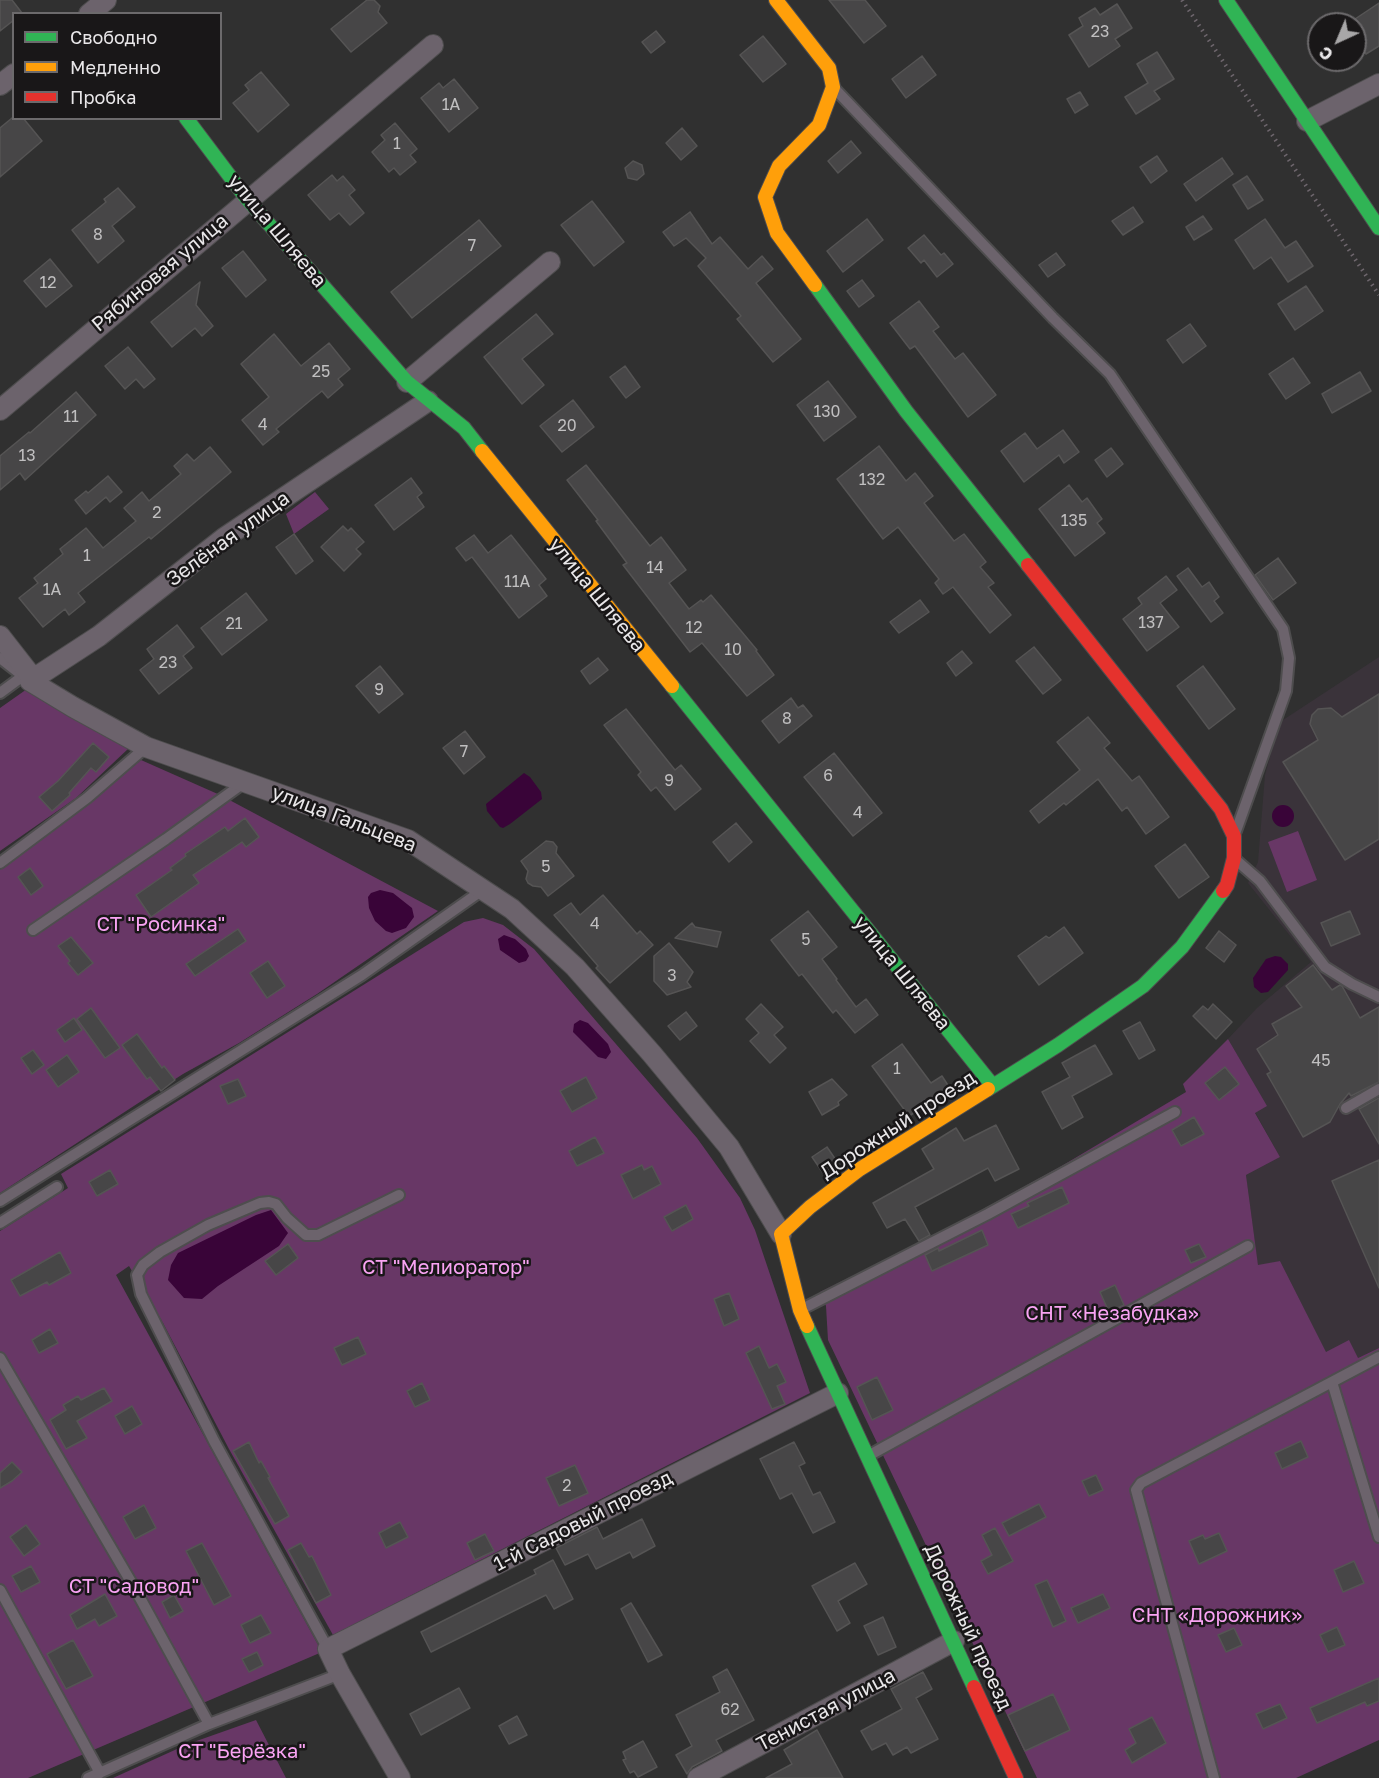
<!DOCTYPE html>
<html>
<head>
<meta charset="utf-8">
<style>
  body { margin:0 }
  #map { position:relative; width:1379px; height:1778px; overflow:hidden; background:#303030; font-family:"Golos Text",sans-serif }
  canvas { display:block }
  .legend { position:absolute; left:12px; top:12px; width:210px; height:108px; box-sizing:border-box; background:#191718; border:2px solid #6c6a6c; margin:0; padding:8px 10px; list-style:none; font-size:18px; color:#e9e7e9 }
  .legend li { display:flex; align-items:center; gap:12px; height:30px }
  .legend b { width:30px; border:2px solid #6c6a6c }
  .north { position:absolute; left:1307px; top:12px; width:60px; height:60px; box-sizing:border-box; background:#191718; border:2px solid #6c6a6c; border-radius:50%; rotate:224deg; font-size:16px; font-weight:700; line-height:24px; text-align:center; color:#e9e7e9 }
  .north::after { content:''; display:block; margin:auto; width:21px; height:27px; background:#a8a7a8; clip-path:polygon(50% 0,100% 100%,50% 72%,0 100%) }
</style>
</head>
<body>
<div id="map">
<canvas width="1379" height="1778"></canvas>
<ul class="legend">
<li><b style="height:8px;background:#30b455"></b>Свободно</li>
<li><b style="height:8px;background:#ff9f0a"></b>Медленно</li>
<li><b style="height:8px;background:#e5322d"></b>Пробка</li>
</ul>
<div class="north">С</div>
</div>
<script>
const c = document.querySelector('canvas').getContext('2d');
c.lineJoin = 'round';
function paint(path, color) { c.fillStyle = color; c.fill(path, 'evenodd'); }
const shape = rows => new Path2D(rows.map(r => 'M' + r).join(''));
function strokePath(path, color, width, dash) { c.strokeStyle = color; c.lineWidth = width; c.lineCap = dash ? 'butt' : 'round'; c.setLineDash(dash || []); c.stroke(path); }
function write(font, color, halo, rows, align = 'center') {
  c.font = font + ' "Golos Text",sans-serif'; c.lineWidth = 5; c.setLineDash([]); c.textBaseline = 'middle'; c.strokeStyle = halo; c.fillStyle = color; for (const [text, x, y, turn = 0] of rows) {
    c.save(); c.translate(x, y); c.rotate((+turn || 0) * Math.PI / 180); c.textAlign = isNaN(turn) ? turn : align; if (halo) c.strokeText(text, 0, 0); c.fillText(text, 0, 0); c.restore();
  }
}
const built = shape([
  [1379,657,1379,1348,1358,1358,1326,1353,1280,1261,1258,1266,1246,1175,1280,1157,1255,1112,1266,1106,1228,1039,1257,1008,1311,962,1248,883,1258,862,1265,775,1274,742,1283,720]
]);
const green = shape([
  [315,492,329,509,294,534,286,514],
  [27,689,129,748,76,798,0,851,0,708],
  [141,760,220,795,438,911,317,994,239,1043,183,1074,0,1193,0,869],
  [1298,831,1317,880,1287,892,1268,842],
  [483,918,503,925,534,949,697,1138,740,1198,755,1230,810,1393,333,1635,229,1449,163,1323,129,1266,116,1275,322,1652,28,1778,0,1778,0,1231,68,1188,61,1174,464,922],
  [1228,1039,1267,1106,1255,1113,1280,1157,1246,1175,1258,1265,1280,1261,1326,1352,1349,1340,1358,1358,1379,1348,1379,1740,1296,1778,1037,1778,828,1340,826,1306,820,1292,936,1235,1060,1167,1186,1092,1183,1084],
  [256,1720,286,1778,113,1778,188,1744]
]);
const water = shape([
  [524,773,530,777,541,792,542,799,510,824,503,828,500,827,487,811,486,804],
  '1272 816a11 11 0 1 1 22 0a11 11 0 1 1-22 0Z',
  [380,890,393,893,412,908,414,917,406,928,392,933,386,931,375,921,369,908,368,897,371,893],
  [504,935,515,939,526,949,529,956,526,961,519,963,500,950,498,939],
  [1275,956,1281,957,1288,964,1288,970,1268,992,1261,993,1254,987,1253,978,1266,959],
  [580,1020,588,1023,608,1044,611,1052,606,1059,598,1057,573,1032,574,1024],
  [271,1210,288,1233,279,1246,218,1286,202,1299,184,1298,168,1280,171,1265,178,1253,256,1215]
]);
const building = shape([
  [0,0,12,0,22,13,14,14,14,20,0,31,0,0],
  [367,0,374,0,380,6,378,12,387,23,351,52,331,29,367,0],
  [829,0,865,0,886,26,864,43,829,0],
  [1379,3,1379,46,1366,54,1355,38,1355,19,1379,3],
  [1117,4,1132,28,1115,39,1120,46,1089,67,1069,35,1083,26,1079,18,1095,8,1100,15,1117,4],
  [656,31,665,42,651,53,642,42,656,31],
  [763,36,786,64,763,82,740,55,763,36],
  [1157,52,1174,79,1154,91,1160,99,1136,114,1125,97,1148,83,1137,64,1157,52],
  [922,56,936,75,906,98,892,79,922,56],
  [261,72,289,105,258,132,233,103,249,90,245,85,261,72],
  [454,79,478,108,449,132,421,98,439,83,443,88,454,79],
  [1080,92,1088,105,1075,113,1067,99,1080,92],
  [12,118,23,118,42,141,0,177,0,128,12,118],
  [395,123,417,149,410,155,416,162,400,175,394,168,389,172,372,152,385,140,381,135,395,123],
  [682,128,697,146,681,160,666,143,682,128],
  [851,141,861,153,838,173,828,161,851,141],
  [1157,156,1167,171,1151,183,1140,167,1157,156],
  [1222,158,1233,174,1196,201,1184,184,1222,158],
  [633,161,642,165,644,174,637,180,628,178,625,168,633,161],
  [332,175,337,181,343,176,355,190,349,195,364,213,350,225,339,213,330,220,308,195,332,175],
  [1247,176,1263,200,1248,209,1233,185,1247,176],
  [118,188,135,207,112,226,124,241,98,263,72,230,106,202,104,199,118,188],
  [592,201,624,242,594,266,561,225,592,201],
  [1133,207,1143,222,1123,235,1112,221,1133,207],
  [690,212,712,244,720,237,748,269,762,256,773,269,756,283,801,339,773,362,737,319,741,316,698,266,706,258,686,238,674,246,663,232,690,212],
  [1203,216,1212,229,1194,240,1186,227,1203,216],
  [867,219,883,240,843,272,827,251,867,219],
  [1265,219,1285,248,1296,241,1313,266,1288,282,1271,257,1254,269,1235,240,1265,219],
  [479,220,501,246,412,318,391,292,479,220],
  [924,235,941,255,944,253,953,264,937,277,924,260,921,263,908,248,924,235],
  [243,251,266,280,246,297,222,268,243,251],
  [1056,253,1065,265,1048,277,1039,265,1056,253],
  [50,259,72,286,46,307,24,281,50,259],
  [862,280,874,296,859,307,847,291,862,280],
  [200,282,196,305,213,326,202,336,195,328,172,347,151,322,200,282],
  [1306,286,1323,311,1295,330,1278,304,1306,286],
  [919,301,939,327,933,331,955,359,963,353,996,395,968,417,915,346,910,349,890,323,919,301],
  [536,314,553,334,522,359,544,385,522,404,484,357,536,314],
  [1190,324,1206,346,1183,363,1167,340,1190,324],
  [274,334,301,366,329,343,350,369,338,379,343,385,328,398,322,391,312,399,276,429,279,432,263,445,242,420,269,397,241,364,274,334],
  [128,347,155,379,144,388,136,379,125,389,105,366,128,347],
  [1293,358,1310,383,1286,399,1269,374,1293,358],
  [625,366,640,387,626,398,610,377,625,366],
  [1360,372,1371,391,1332,413,1322,394,1360,372],
  [828,381,856,417,824,441,797,405,828,381],
  [76,392,96,415,25,480,20,473,0,490,0,456,29,432,30,433,76,392],
  [573,400,594,427,562,452,540,426,573,400],
  [1063,430,1079,452,1064,463,1059,455,1024,482,1001,451,1025,433,1037,449,1063,430],
  [879,446,906,481,915,473,933,496,924,503,954,541,964,534,986,562,980,567,994,583,988,587,1011,615,990,633,953,587,943,594,935,583,939,579,898,527,883,539,837,479,879,446],
  [210,447,231,472,151,539,149,537,78,593,85,602,69,615,65,609,43,627,19,598,38,583,34,578,63,554,60,549,86,528,103,548,136,521,124,508,142,492,149,501,181,474,174,466,187,454,194,461,210,447],
  [1111,448,1123,464,1107,477,1095,460,1111,448],
  [586,465,650,546,661,537,686,570,669,583,689,609,701,600,703,602,711,595,757,650,756,651,774,675,747,696,702,643,690,652,623,565,627,563,596,521,598,520,567,480,586,465],
  [108,476,122,492,110,502,106,497,86,514,75,500,86,491,88,493,108,476],
  [411,478,422,493,417,497,424,507,394,530,375,505,411,478],
  [1069,485,1082,502,1087,498,1102,519,1097,523,1105,533,1075,556,1039,509,1069,485],
  [343,526,348,531,351,528,364,542,356,549,361,554,344,571,321,547,343,526],
  [294,534,313,561,296,574,276,547,294,534],
  [474,535,488,553,511,535,546,579,539,585,547,596,519,618,472,557,466,561,456,548,474,535],
  [1278,558,1296,583,1273,600,1255,575,1278,558],
  [1188,568,1202,587,1209,582,1219,597,1214,601,1223,613,1211,622,1177,576,1188,568],
  [1166,576,1177,590,1160,603,1179,627,1147,651,1123,619,1142,604,1138,598,1166,576],
  [246,593,267,620,222,655,201,628,246,593],
  [920,600,929,612,899,633,890,622,920,600],
  [177,625,194,647,183,656,192,668,159,694,140,670,154,659,147,649,177,625],
  [1034,647,1061,680,1043,694,1016,661,1034,647],
  [962,651,972,663,956,676,947,663,962,651],
  [598,658,608,670,590,684,581,671,598,658],
  [380,666,403,694,379,713,356,686,380,666],
  [1203,666,1235,709,1209,729,1177,686,1203,666],
  [1379,694,1379,839,1345,860,1283,762,1318,740,1310,724,1312,715,1318,709,1331,708,1342,717,1379,694],
  [791,698,798,708,803,705,812,716,779,743,762,721,791,698],
  [626,709,675,770,681,765,701,789,675,810,656,787,651,791,638,775,641,772,604,725,626,709],
  [1088,717,1110,743,1104,748,1132,781,1139,776,1169,817,1146,834,1127,807,1122,811,1098,779,1066,805,1064,803,1039,823,1030,811,1080,770,1057,742,1088,717],
  [465,731,485,757,464,774,443,748,465,731],
  [93,743,109,757,96,772,91,768,69,793,70,795,52,811,39,797,58,781,93,743],
  [834,753,882,813,853,836,804,777,834,753],
  [245,818,259,837,246,847,242,842,193,875,199,883,151,917,136,895,172,870,170,868,186,856,185,854,225,827,228,831,245,818],
  [736,823,752,842,729,862,713,842,736,823],
  [546,841,553,842,557,847,556,853,574,876,548,896,541,887,533,886,528,883,526,879,528,871,521,861,546,841],
  [1185,844,1209,877,1179,898,1155,866,1185,844],
  [30,868,43,886,31,895,18,877,30,868],
  [603,895,637,934,640,931,653,945,610,983,596,968,598,966,554,915,571,903,580,915,603,895],
  [808,911,837,947,822,959,837,979,836,980,856,1007,866,999,878,1015,855,1033,836,1010,833,1013,802,974,799,976,771,940,808,911],
  [1350,911,1360,934,1331,946,1321,923,1350,911],
  [692,923,695,927,721,932,717,947,675,938,692,923],
  [1064,927,1083,953,1039,985,1018,956,1046,936,1049,938,1064,927],
  [238,929,246,941,195,976,186,964,238,929],
  [1219,931,1236,945,1224,962,1206,948,1219,931],
  [71,937,93,963,78,975,68,963,70,961,58,946,71,937],
  [669,943,693,972,687,982,691,987,667,995,654,981,654,956,669,943],
  [268,961,285,986,267,998,250,973,268,961],
  [1313,965,1332,990,1340,985,1342,986,1360,1018,1379,1007,1379,1082,1351,1096,1349,1093,1340,1104,1330,1122,1303,1137,1267,1074,1271,1072,1257,1049,1278,1035,1272,1024,1302,1007,1286,986,1313,965],
  [761,1004,783,1027,774,1035,786,1048,770,1063,750,1041,759,1033,746,1019,761,1004],
  [1213,1004,1232,1022,1216,1039,1193,1016,1203,1006,1208,1010,1213,1004],
  [91,1008,120,1048,105,1058,77,1019,91,1008],
  [686,1012,697,1026,680,1040,668,1026,686,1012],
  [74,1018,82,1030,65,1042,57,1030,74,1018],
  [1140,1022,1155,1050,1139,1059,1123,1031,1140,1022],
  [137,1034,162,1068,164,1066,175,1080,161,1091,150,1077,147,1079,122,1045,137,1034],
  [902,1044,931,1083,942,1076,951,1090,909,1116,872,1066,902,1044],
  [1095,1045,1112,1074,1072,1096,1083,1117,1062,1129,1042,1092,1070,1077,1062,1063,1095,1045],
  [33,1050,44,1065,32,1074,21,1058,33,1050],
  [67,1055,79,1072,58,1087,46,1070,67,1055],
  [1225,1067,1239,1084,1219,1100,1205,1083,1225,1067],
  [586,1077,597,1098,572,1112,560,1091,586,1077],
  [238,1079,246,1096,228,1104,220,1086,238,1079],
  [832,1079,847,1095,838,1102,839,1105,822,1115,809,1092,832,1079],
  [1379,1098,1379,1144,1359,1109,1379,1098],
  [1194,1117,1204,1134,1181,1146,1172,1130,1194,1117],
  [996,1125,1019,1169,995,1181,988,1168,915,1207,930,1235,919,1241,905,1219,887,1228,873,1203,934,1169,922,1149,956,1128,964,1141,996,1125],
  [595,1137,604,1153,577,1166,569,1151,595,1137],
  [827,1147,838,1163,823,1173,812,1157,827,1147],
  [1379,1160,1379,1288,1332,1181,1379,1160],
  [642,1165,644,1170,652,1166,661,1184,633,1199,621,1175,642,1165],
  [110,1170,118,1184,97,1196,89,1182,110,1170],
  [1062,1187,1069,1203,1018,1228,1011,1214,1029,1206,1027,1203,1062,1187],
  [686,1205,693,1219,672,1231,664,1217,686,1205],
  [982,1230,988,1245,932,1271,925,1255,938,1248,939,1251,982,1230],
  [288,1244,298,1258,276,1275,265,1261,288,1244],
  [1199,1244,1206,1257,1191,1263,1185,1250,1199,1244],
  [60,1252,71,1273,49,1285,47,1282,20,1296,11,1280,60,1252],
  [1115,1285,1124,1305,1109,1312,1100,1292,1115,1285],
  [729,1293,739,1319,724,1326,714,1299,729,1293],
  [50,1329,58,1343,39,1353,32,1340,50,1329],
  [358,1337,366,1354,342,1365,334,1348,358,1337],
  [759,1346,769,1368,777,1364,786,1382,777,1386,785,1404,772,1409,746,1353,759,1346],
  [877,1377,893,1410,872,1420,857,1387,877,1377],
  [422,1383,430,1400,415,1407,407,1391,422,1383],
  [104,1388,112,1401,77,1421,87,1438,66,1449,50,1420,66,1410,63,1405,78,1396,81,1400,104,1388],
  [132,1406,142,1424,125,1434,115,1416,132,1406],
  [1301,1441,1308,1457,1282,1469,1275,1453,1301,1441],
  [249,1442,259,1463,261,1461,270,1477,268,1478,289,1516,275,1524,233,1451,249,1442],
  [794,1442,805,1463,799,1466,813,1495,820,1492,835,1522,813,1533,792,1493,780,1499,760,1459,794,1442],
  [12,1462,22,1472,12,1481,0,1488,0,1473,12,1462],
  [575,1465,588,1493,559,1506,546,1478,575,1465],
  [1096,1475,1103,1490,1089,1496,1082,1481,1096,1475],
  [1039,1504,1046,1517,1009,1536,1002,1523,1039,1504],
  [144,1505,156,1528,135,1539,123,1517,144,1505],
  [642,1519,655,1546,633,1558,630,1552,596,1569,588,1554,565,1565,556,1548,597,1527,603,1539,642,1519],
  [400,1522,408,1537,386,1548,379,1533,400,1522],
  [26,1525,40,1544,24,1556,10,1537,26,1525],
  [995,1528,1013,1561,988,1574,981,1561,992,1555,982,1535,995,1528],
  [1219,1533,1227,1551,1199,1564,1189,1541,1203,1535,1205,1539,1219,1533],
  [485,1534,494,1551,475,1560,467,1543,485,1534],
  [202,1543,231,1596,214,1605,186,1551,202,1543],
  [301,1543,309,1557,312,1556,331,1595,316,1603,288,1550,301,1543],
  [553,1560,573,1599,554,1609,546,1595,431,1652,421,1632,536,1574,534,1570,553,1560],
  [1354,1561,1364,1583,1343,1592,1334,1570,1354,1561],
  [855,1563,867,1584,838,1601,850,1623,837,1631,812,1586,855,1563],
  [31,1566,40,1582,21,1592,12,1576,31,1566],
  [1047,1580,1066,1621,1053,1627,1035,1585,1047,1580],
  [105,1594,117,1616,99,1626,95,1619,77,1629,70,1615,105,1594],
  [1103,1594,1110,1608,1078,1623,1071,1608,1103,1594],
  [174,1595,183,1611,170,1618,162,1602,174,1595],
  [631,1603,662,1655,648,1662,621,1609,631,1603],
  [261,1615,271,1633,250,1643,241,1625,261,1615],
  [883,1617,896,1647,878,1655,864,1626,883,1617],
  [1337,1627,1345,1645,1328,1652,1320,1635,1337,1627],
  [1234,1628,1242,1645,1226,1652,1218,1635,1234,1628],
  [73,1640,93,1676,66,1689,47,1654,73,1640],
  [257,1652,263,1665,249,1672,242,1659,257,1652],
  [727,1669,754,1720,716,1740,722,1751,692,1767,687,1774,676,1755,692,1746,676,1715,720,1692,713,1677,727,1669],
  [923,1672,932,1689,916,1698,938,1739,911,1753,907,1747,893,1755,886,1743,872,1750,861,1731,902,1709,891,1689,923,1672],
  [1379,1678,1379,1701,1367,1706,1365,1702,1317,1723,1310,1708,1379,1678],
  [459,1688,470,1708,421,1735,410,1714,459,1688],
  [1053,1694,1070,1730,1025,1751,1008,1715,1053,1694],
  [1280,1704,1287,1718,1263,1729,1256,1714,1280,1704],
  [517,1716,527,1735,509,1744,499,1726,517,1716],
  [1152,1717,1166,1743,1132,1763,1125,1750,1136,1743,1129,1729,1152,1717],
  [817,1730,843,1778,766,1778,792,1764,784,1750,817,1730],
  [643,1741,657,1767,638,1777,634,1771,630,1773,623,1760,626,1759,623,1752,643,1741]
]);
const path = shape([
  [1182,0,1379,295]
]);
const lane = shape([
  [835,89,1053,318,1110,374,1283,629,1289,658,1286,691,1236,831],
  [0,658,23,676],
  [0,693,23,676],
  [1236,860,1260,881,1325,967,1352,984,1379,997],
  [0,863,87,798,146,747],
  [33,930,166,839,245,782],
  [1346,1108,1379,1089],
  [0,1201,362,975,484,889],
  [0,1223,57,1187],
  [802,1309,988,1214,1175,1112],
  [0,1358,134,1587,209,1724],
  [1332,1382,1379,1537],
  [868,1456,1248,1246],
  [0,1590,100,1773],
  [328,1649,214,1441,141,1294,137,1275,143,1265,160,1252,208,1225,260,1203,269,1202,276,1204,287,1218,306,1235,318,1235,399,1195],
  [88,1778,209,1724,340,1674],
  [1214,1778,1136,1490,1141,1483,1379,1357]
]);
const street = shape([
  [89,14,106,0],
  [0,85,14,74],
  [1307,121,1379,84],
  [407,382,550,262],
  [0,410,433,45],
  [0,636,32,677,30,681,73,707,146,747,408,840,512,909,575,967,652,1054,729,1147,781,1234],
  [30,681,99,636,224,538,428,401],
  [400,1778,340,1674,328,1649,838,1393],
  [698,1778,954,1641]
]);
const fast = shape([
  [1226,0,1379,228],
  [186,118,247,199,407,382,464,428,482,451],
  [815,285,906,411,1028,565],
  [672,686,993,1086],
  [988,1089,1058,1045,1143,986,1182,947,1223,891],
  [807,1326,974,1687]
]);
const slow = shape([
  [776,0,829,68,833,87,819,125,779,166,765,197,777,233,815,285],
  [482,451,672,686],
  [807,1326,800,1310,781,1234,810,1207,860,1169,988,1089]
]);
const jam = shape([
  [1028,565,1221,809,1234,836,1234,858,1227,885,1223,891],
  [974,1687,1016,1778]
]);
const numberNames = [
  ["23",1100,32],
  ["1А",451,105],
  ["1",397,144],
  ["8",98,235],
  ["7",472,246],
  ["12",48,283],
  ["25",321,372],
  ["130",827,412],
  ["11",71,417],
  ["4",263,425],
  ["20",567,426],
  ["13",27,456],
  ["132",872,480],
  ["2",157,513],
  ["135",1074,521],
  ["1",87,556],
  ["14",655,568],
  ["11А",517,582],
  ["1А",52,590],
  ["137",1151,623],
  ["21",234,624],
  ["12",694,628],
  ["10",733,650],
  ["23",168,663],
  ["9",379,690],
  ["8",787,719],
  ["7",464,752],
  ["6",828,776],
  ["9",669,781],
  ["4",858,813],
  ["5",546,867],
  ["4",595,924],
  ["5",806,940],
  ["3",672,976],
  ["45",1321,1061],
  ["1",897,1069],
  ["2",567,1486],
  ["62",730,1710]
];
const streetNames = [
  ["улица Шляева",277,231,50],
  ["Рябиновая улица",160,273,-40],
  ["Зелёная улица",228,539,-36],
  ["улица Шляева",597,595,51],
  ["улица Гальцева",344,819,21],
  ["улица Шляева",902,973,51],
  ["Дорожный проезд",898,1125,-33],
  ["1-й Садовый проезд",583,1521,-27],
  ["Дорожный проезд",968,1627,65],
  ["Тенистая улица",826,1710,-28]
];
const parkNames = [
  ["СТ \"Росинка\"",161,925],
  ["СТ \"Мелиоратор\"",446,1268],
  ["СНТ «Незабудка»",1112,1314],
  ["СТ \"Садовод\"",134,1587],
  ["СНТ «Дорожник»",1217,1616],
  ["СТ \"Берёзка\"",242,1752]
];
paint(built, '#3a333a');
paint(green, '#683766');
paint(water, '#390438');
paint(building, '#474647');
strokePath(building, '#555454', 1.5);
strokePath(lane, '#4e4d4e', 14);
strokePath(street, '#4e4d4e', 22);
strokePath(fast, '#4e4d4e', 16);
strokePath(slow, '#4e4d4e', 16);
strokePath(jam, '#4e4d4e', 16);
strokePath(path, '#6e666d', 4, [1.5, 4.5]);
strokePath(lane, '#6c636c', 10);
strokePath(street, '#6c636c', 20);
strokePath(fast, '#30b455', 14);
strokePath(slow, '#ff9f0a', 14);
strokePath(jam, '#e5322d', 14);
write('16px', '#c0bfc0', null, numberNames);
write('20px', '#e9e7e9', '#191718', streetNames);
write('20px', '#f9a3f3', '#191718', parkNames);
</script>
</body>
</html>
